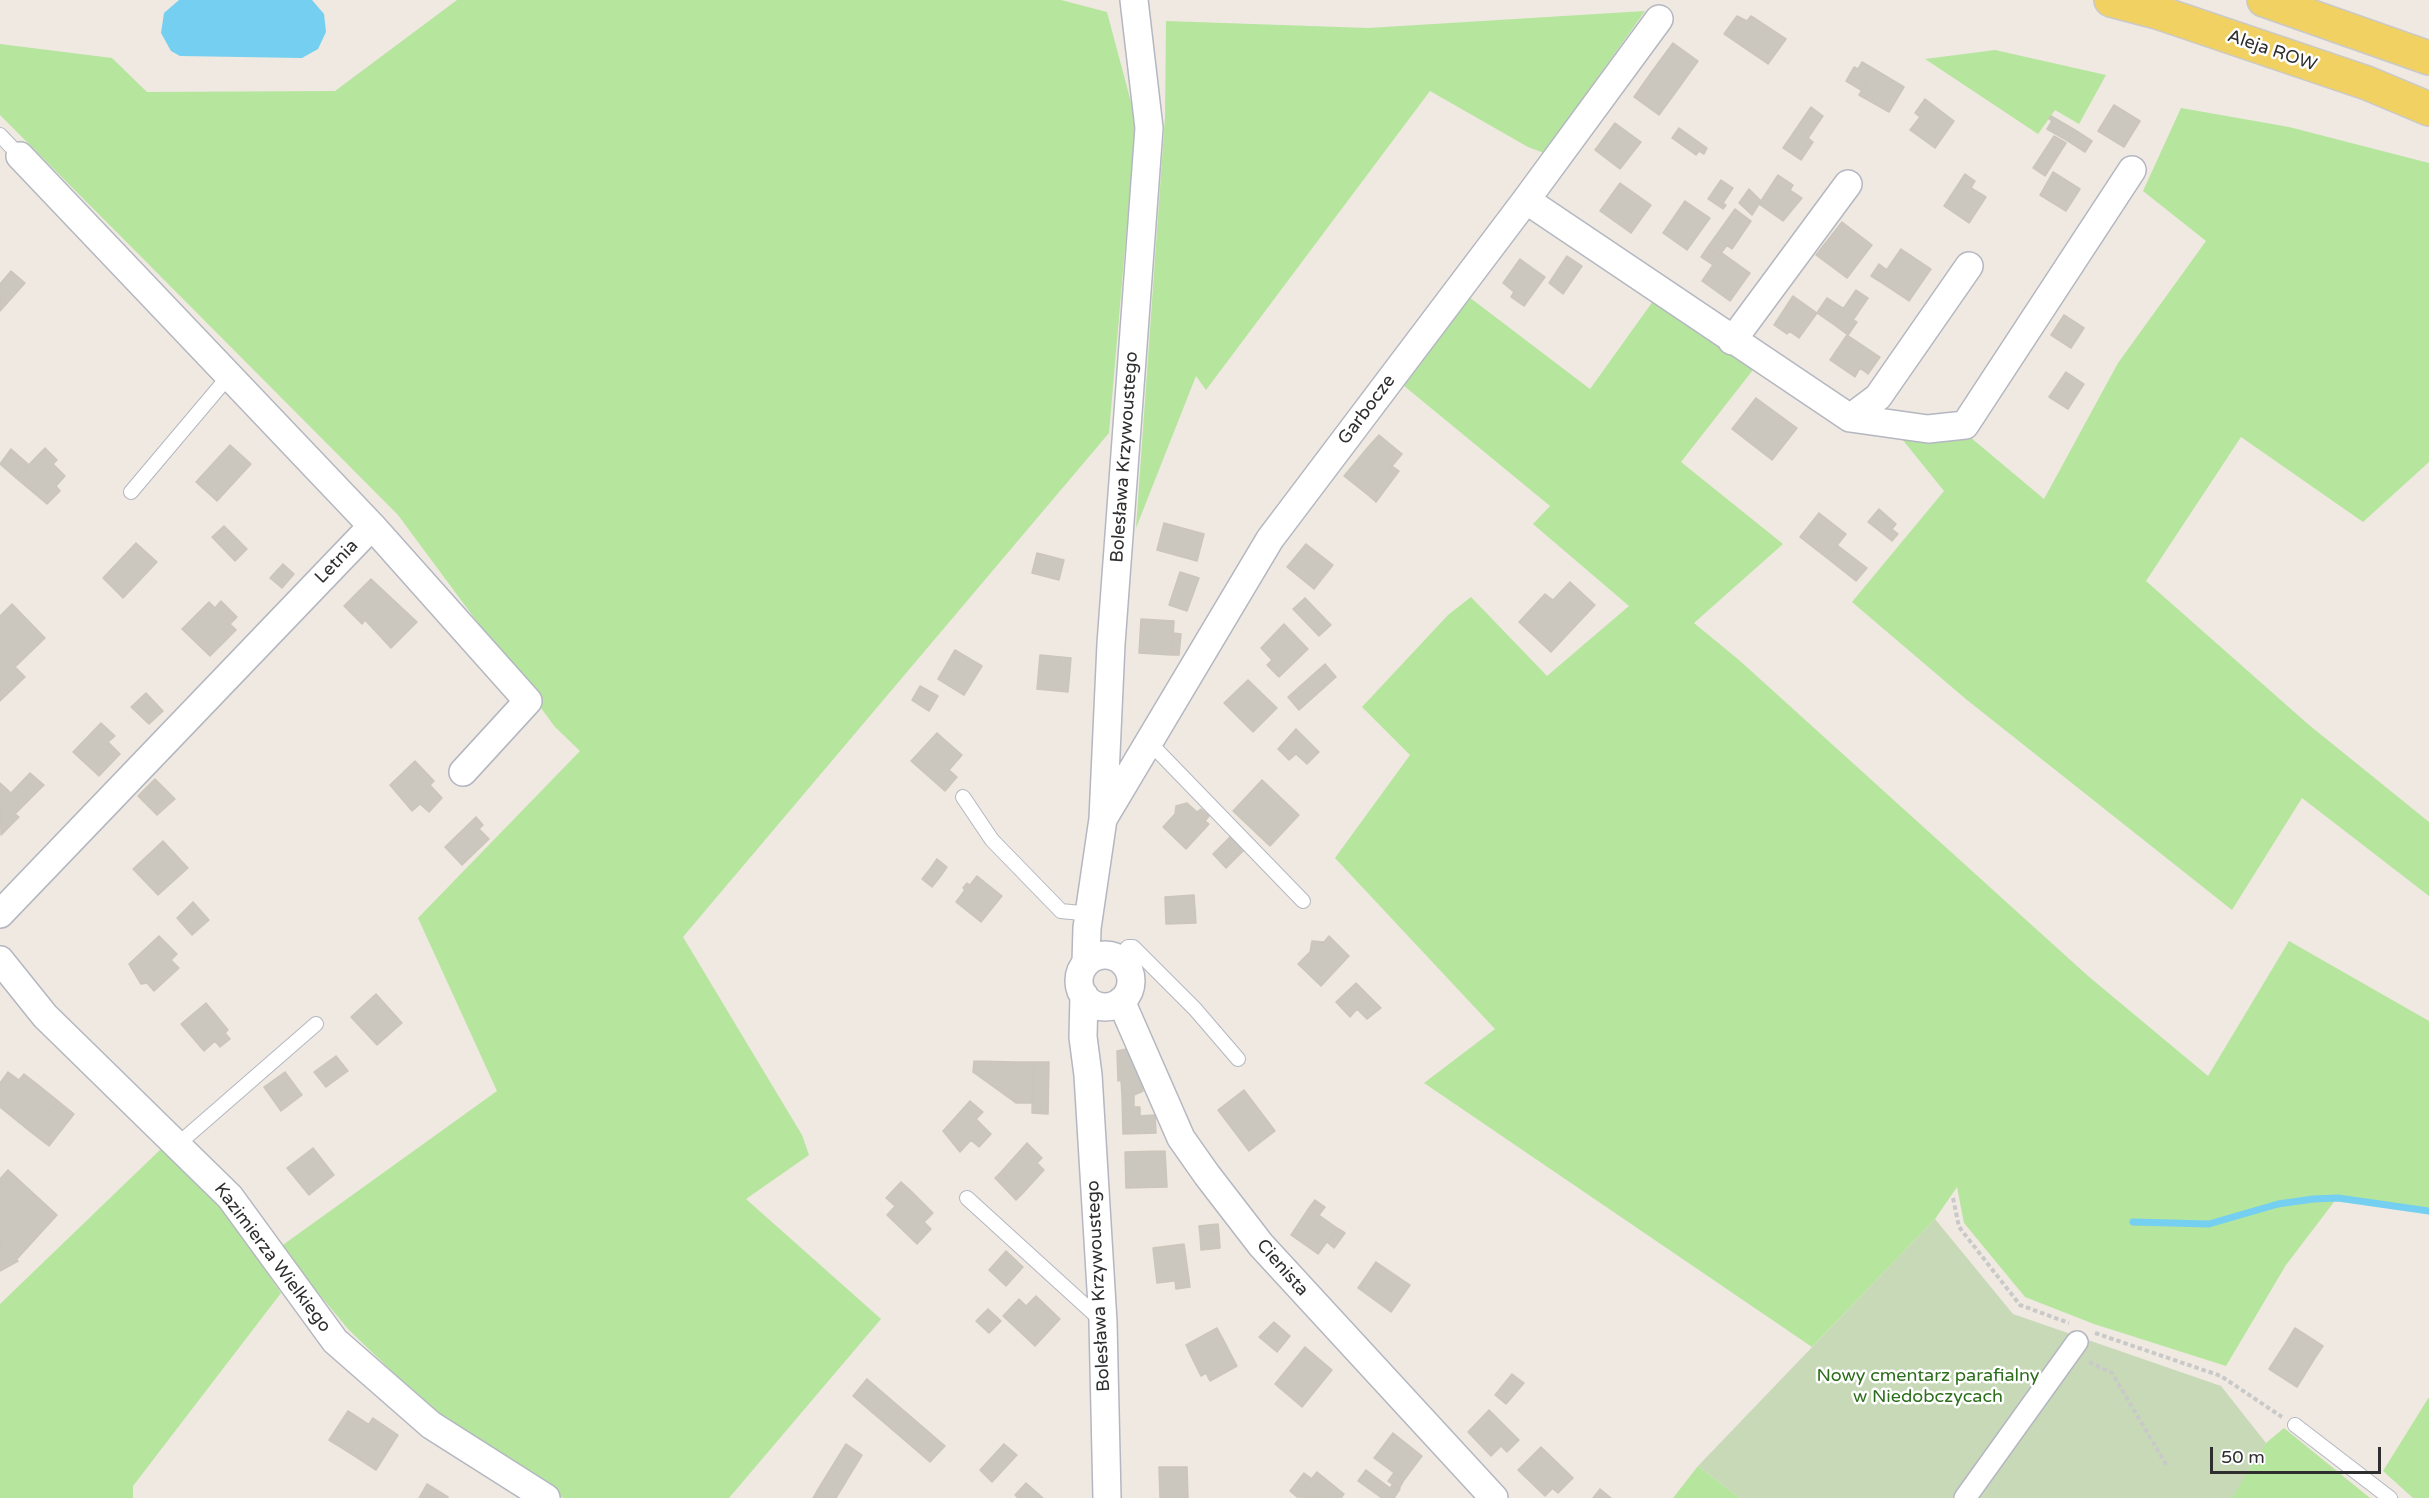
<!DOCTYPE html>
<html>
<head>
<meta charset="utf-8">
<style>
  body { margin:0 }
  #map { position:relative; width:2429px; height:1498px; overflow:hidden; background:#efe9e1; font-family:"Varela Round",sans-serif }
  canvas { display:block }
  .scale { position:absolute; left:2210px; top:1447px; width:171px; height:27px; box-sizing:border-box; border:3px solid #2e2e2e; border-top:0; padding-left:8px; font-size:18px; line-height:21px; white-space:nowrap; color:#2e2e2e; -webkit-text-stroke:4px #fff; paint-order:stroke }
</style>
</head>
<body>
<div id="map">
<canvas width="2429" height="1498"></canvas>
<div class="scale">50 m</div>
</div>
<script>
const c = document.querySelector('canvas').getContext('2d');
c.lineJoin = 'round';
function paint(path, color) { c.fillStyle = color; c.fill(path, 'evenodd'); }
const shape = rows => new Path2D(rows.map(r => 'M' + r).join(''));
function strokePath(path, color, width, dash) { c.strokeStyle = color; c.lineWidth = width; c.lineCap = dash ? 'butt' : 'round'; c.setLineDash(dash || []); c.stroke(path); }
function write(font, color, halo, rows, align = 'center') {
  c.font = font + ' "Varela Round",sans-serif'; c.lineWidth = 5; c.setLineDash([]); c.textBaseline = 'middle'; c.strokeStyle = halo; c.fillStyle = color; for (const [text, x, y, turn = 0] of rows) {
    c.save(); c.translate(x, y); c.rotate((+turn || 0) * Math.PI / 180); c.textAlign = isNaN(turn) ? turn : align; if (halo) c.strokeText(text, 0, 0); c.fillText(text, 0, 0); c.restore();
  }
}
const green = shape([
  [457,0,1061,0,1107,12,1136,121,1109,433,683,937,802,1135,809,1155,746,1199,881,1319,729,1498,563,1498,529,1479,435,1413,348,1329,280,1247,497,1091,418,918,580,751,555,727,398,515,0,115,0,44,112,58,147,92,335,91],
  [1645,11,1544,153,1528,147,1430,91,1206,390,1196,376,1136,528,1165,117,1166,21,1368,28],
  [1995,50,2106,75,2079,124,2055,110,2038,134,1925,59],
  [2181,108,2289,127,2429,163,2429,462,2363,522,2241,437,2146,581,2309,725,2429,822,2429,896,2302,798,2232,910,1967,700,1852,602,1944,491,1902,439,1970,437,2044,499,2118,363,2206,241,2143,191],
  [1469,297,1590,389,1656,297,1756,366,1681,462,1783,544,1694,623,1739,660,2088,976,2208,1076,2289,941,2429,1021,2429,1211,2337,1198,2286,1265,2226,1366,2094,1324,2025,1297,1964,1223,1957,1187,1935,1219,1812,1347,1424,1083,1495,1029,1335,858,1410,755,1362,707,1448,615,1471,597,1547,676,1629,606,1533,524,1550,506,1403,385],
  [162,1148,229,1217,281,1293,133,1486,133,1498,0,1498,0,1304],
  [2429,1397,2429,1498,2413,1498,2383,1471],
  [2284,1428,2370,1498,2231,1498,2266,1443],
  [1698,1466,1740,1498,1673,1498]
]);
const cemetery = shape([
  [1935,1219,2013,1314,2221,1386,2266,1443,2232,1498,1740,1498,1698,1466]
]);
const water = shape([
  [179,0,312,0,324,14,326,32,318,49,302,58,180,56,171,51,161,33,164,13]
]);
const stream = shape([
  [2133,1222,2209,1224,2278,1204,2313,1199,2338,1198,2429,1211]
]);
const building = shape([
  [1737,16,1747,21,1751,16,1786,39,1768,64,1724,34,1737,16],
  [1673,43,1698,61,1678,89,1653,70,1673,43],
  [1862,62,1874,69,1861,90,1846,81,1854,67,1858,69,1862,62],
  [1874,69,1904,87,1889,112,1859,95,1874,69],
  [1653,70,1678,89,1659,115,1634,97,1653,70],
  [1925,99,1954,121,1935,148,1910,130,1920,117,1915,113,1925,99],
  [2114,105,2140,121,2124,147,2098,131,2114,105],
  [1811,107,1823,116,1808,138,1813,142,1801,160,1783,148,1811,107],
  [2051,116,2075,130,2068,141,2047,129,2052,121,2049,119,2051,116],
  [1615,123,1641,142,1620,169,1595,150,1615,123],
  [1679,128,1707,148,1704,154,1699,151,1696,155,1672,138,1679,128],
  [2075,130,2092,141,2085,152,2068,141,2075,130],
  [2054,136,2066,143,2045,176,2033,168,2054,136],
  [2053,172,2080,189,2066,211,2040,195,2053,172],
  [1965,174,1975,181,1971,188,1986,197,1969,223,1944,206,1965,174],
  [1778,175,1793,185,1790,190,1802,198,1783,221,1759,204,1778,175],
  [1721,180,1733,188,1723,203,1726,205,1723,209,1708,199,1721,180],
  [1620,183,1651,205,1631,233,1600,211,1620,183],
  [1749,189,1761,201,1752,215,1739,203,1749,189],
  [1685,201,1710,218,1687,250,1663,233,1685,201],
  [1735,209,1751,221,1732,249,1715,237,1735,209],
  [1842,222,1872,245,1847,278,1816,255,1842,222],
  [1715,237,1727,245,1719,256,1707,248,1715,237],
  [1707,248,1719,256,1722,253,1750,273,1730,301,1702,281,1713,265,1701,257,1707,248],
  [1901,249,1931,269,1909,301,1879,281,1901,249],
  [1567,256,1582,266,1563,294,1549,283,1567,256],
  [1520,259,1545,277,1524,306,1511,297,1514,292,1503,283,1520,259],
  [1879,264,1887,270,1879,281,1871,276,1879,264],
  [11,271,25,283,0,311,0,284,11,271],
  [1856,290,1868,298,1853,320,1857,322,1848,335,1833,324,1856,290],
  [1793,296,1817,313,1799,338,1789,331,1787,334,1774,325,1793,296],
  [1827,298,1844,309,1833,324,1817,313,1827,298],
  [2064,315,2084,328,2071,348,2051,335,2064,315],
  [1847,335,1880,357,1868,374,1860,368,1855,377,1830,360,1847,335],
  [2066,372,2084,384,2068,409,2049,397,2066,372],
  [1756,398,1797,428,1772,460,1732,429,1756,398],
  [1379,435,1402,454,1392,466,1369,446,1379,435],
  [230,445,251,464,217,501,196,482,230,445],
  [1369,446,1392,466,1368,495,1344,476,1369,446],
  [45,448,57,460,53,464,65,476,56,486,60,491,47,504,16,478,45,448],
  [11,449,28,464,16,478,0,464,11,449],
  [1392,466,1399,471,1376,502,1368,495,1392,466],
  [1879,509,1896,524,1892,529,1898,534,1892,541,1868,522,1879,509],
  [1819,513,1846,534,1827,558,1800,537,1819,513],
  [1164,523,1204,534,1197,561,1157,550,1164,523],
  [224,526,247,549,235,561,212,537,224,526],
  [136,543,157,562,123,598,103,578,136,543],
  [1306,544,1333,565,1314,589,1287,567,1306,544],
  [1837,545,1867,568,1856,581,1827,558,1837,545],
  [1037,553,1064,560,1059,580,1032,573,1037,553],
  [283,564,294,574,282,588,270,578,283,564],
  [1180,572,1199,578,1187,611,1169,605,1180,572],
  [371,579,417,622,391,648,365,620,362,624,344,606,371,579],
  [1570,582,1595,605,1551,652,1519,622,1545,594,1553,600,1570,582],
  [1305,598,1331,625,1319,636,1293,609,1305,598],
  [221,601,237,617,230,624,236,630,210,656,182,629,209,602,215,608,221,601],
  [12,604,45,638,15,667,25,677,0,701,0,616,12,604],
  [1141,619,1174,621,1172,655,1139,653,1141,619],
  [1284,624,1308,649,1279,677,1267,665,1272,660,1261,648,1284,624],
  [1173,633,1181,634,1179,655,1172,655,1173,633],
  [955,650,982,666,964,695,938,679,955,650],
  [1040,655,1071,658,1068,692,1037,689,1040,655],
  [1325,664,1336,677,1299,710,1288,697,1325,664],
  [1248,680,1277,708,1253,732,1224,703,1248,680],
  [920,686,938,696,929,711,912,700,920,686],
  [146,693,163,711,149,724,131,707,146,693],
  [101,723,115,736,108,742,120,754,99,776,73,752,101,723],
  [1296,729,1319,752,1307,764,1296,754,1289,760,1278,749,1296,729],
  [937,733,962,755,949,770,957,777,945,791,911,761,937,733],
  [415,761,434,781,430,785,442,798,429,812,420,804,412,811,390,785,415,761],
  [30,773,44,785,15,814,19,817,1,835,0,783,11,793,30,773],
  [155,779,175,799,157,815,138,796,155,779],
  [1262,780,1299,815,1270,846,1233,811,1262,780],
  [1187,803,1197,812,1201,809,1209,816,1205,821,1209,824,1186,849,1163,827,1175,814,1176,806,1187,803],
  [476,817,483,825,479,829,489,839,462,865,445,847,476,817],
  [1230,837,1244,850,1226,868,1213,854,1230,837],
  [163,841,188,868,158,895,133,869,163,841],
  [937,859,947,867,940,877,930,869,937,859],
  [930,869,940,877,932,887,922,879,930,869],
  [977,876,1002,896,981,922,956,902,965,890,963,888,967,883,970,885,977,876],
  [1194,895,1196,923,1166,924,1165,897,1194,895],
  [193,902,209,920,192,935,177,918,193,902],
  [159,936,177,954,171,960,179,968,154,991,147,983,141,984,129,964,159,936],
  [1329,936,1349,956,1321,986,1298,964,1310,952,1312,941,1324,942,1329,936],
  [1356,983,1381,1008,1367,1019,1357,1009,1350,1017,1336,1002,1356,983],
  [376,994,402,1023,377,1045,351,1017,376,994],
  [206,1003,228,1030,225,1033,230,1039,220,1047,215,1041,204,1051,181,1024,206,1003],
  [1127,1049,1141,1079,1143,1091,1134,1095,1122,1095,1121,1080,1118,1081,1117,1051,1127,1049],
  [336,1056,348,1071,326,1087,314,1072,336,1056],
  [974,1061,1016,1062,1016,1103,973,1072,974,1061],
  [1016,1062,1033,1062,1033,1103,1016,1103,1016,1062],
  [1033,1062,1049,1062,1048,1114,1032,1113,1033,1062],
  [8,1072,19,1080,24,1074,37,1084,11,1116,0,1107,0,1083,8,1072],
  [285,1072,302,1095,281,1111,264,1087,285,1072],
  [37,1084,58,1101,32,1133,11,1116,37,1084],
  [1244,1090,1275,1131,1249,1151,1218,1110,1244,1090],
  [1122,1095,1134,1095,1134,1107,1140,1107,1140,1116,1155,1115,1156,1133,1123,1134,1122,1095],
  [58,1101,74,1114,49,1146,32,1133,58,1101],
  [970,1101,983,1112,976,1119,991,1134,979,1147,971,1140,960,1152,943,1131,970,1101],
  [1027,1143,1042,1158,1037,1163,1044,1170,1023,1193,1001,1172,1027,1143],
  [313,1148,334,1175,309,1195,287,1168,313,1148],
  [1165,1151,1167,1187,1126,1188,1125,1152,1165,1151],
  [8,1170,57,1215,16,1260,0,1246,0,1179,8,1170],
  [1001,1172,1023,1193,1016,1200,995,1178,1001,1172],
  [901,1182,910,1190,895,1206,886,1198,901,1182],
  [910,1190,933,1213,924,1222,931,1229,917,1244,887,1215,910,1190],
  [1315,1200,1325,1207,1319,1215,1309,1208,1315,1200],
  [1309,1208,1337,1228,1318,1254,1291,1235,1309,1208],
  [1218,1224,1219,1233,1200,1235,1199,1226,1218,1224],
  [1337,1228,1345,1233,1334,1248,1327,1242,1337,1228],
  [1219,1233,1220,1248,1201,1250,1200,1235,1219,1233],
  [1184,1244,1189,1279,1157,1283,1153,1248,1184,1244],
  [0,1246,18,1261,0,1271,0,1246],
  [1006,1251,1023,1267,1006,1286,989,1270,1006,1251],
  [1376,1262,1410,1285,1391,1312,1358,1288,1376,1262],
  [1189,1279,1190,1287,1176,1289,1175,1281,1189,1279],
  [1036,1296,1060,1319,1035,1346,1003,1316,1019,1299,1026,1306,1036,1296],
  [988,1309,1001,1321,989,1333,976,1321,988,1309],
  [1274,1322,1290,1336,1277,1352,1259,1337,1274,1322],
  [1217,1328,1223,1339,1191,1356,1186,1345,1217,1328],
  [2295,1328,2323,1346,2315,1358,2287,1341,2295,1328],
  [1223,1339,1237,1366,1210,1381,1206,1373,1201,1376,1191,1356,1223,1339],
  [2287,1341,2315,1358,2297,1387,2269,1369,2287,1341],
  [1305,1347,1332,1370,1302,1407,1275,1384,1305,1347],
  [1512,1374,1524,1383,1506,1404,1495,1395,1512,1374],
  [867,1379,945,1446,930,1462,853,1396,867,1379],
  [1489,1410,1519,1440,1507,1452,1501,1446,1491,1456,1468,1432,1489,1410],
  [348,1411,368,1424,364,1431,356,1426,350,1435,358,1441,350,1453,329,1440,348,1411],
  [373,1418,398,1435,376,1470,350,1453,358,1441,350,1435,356,1426,364,1431,373,1418],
  [1393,1433,1422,1456,1404,1480,1374,1458,1393,1433],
  [846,1444,862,1455,836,1498,828,1498,817,1491,846,1444],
  [1004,1444,1017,1455,992,1482,980,1470,1004,1444],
  [1541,1447,1568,1473,1545,1496,1518,1470,1541,1447],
  [1159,1467,1187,1467,1188,1498,1160,1498,1159,1467],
  [1366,1470,1390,1488,1393,1484,1400,1489,1394,1498,1382,1498,1358,1481,1366,1470],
  [1317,1472,1344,1494,1341,1498,1297,1497,1317,1472],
  [1304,1473,1312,1479,1297,1497,1290,1491,1304,1473],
  [1394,1473,1404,1480,1399,1489,1388,1481,1394,1473],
  [1568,1473,1573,1478,1558,1493,1553,1489,1568,1473],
  [1026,1483,1043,1498,1018,1498,1015,1495,1026,1483],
  [427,1484,448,1497,447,1498,419,1498,427,1484],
  [1600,1489,1611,1498,1593,1498,1600,1489],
  [817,1491,828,1498,813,1498,817,1491]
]);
const path = shape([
  [1953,1198,1959,1227,2020,1305,2069,1323],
  [2095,1333,2221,1376,2282,1417],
  [2089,1362,2112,1373,2167,1466]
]);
const service = shape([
  [0,135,20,156],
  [131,492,228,377],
  [1149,742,1303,901],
  [963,797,992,840,1061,911,1091,914],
  [1118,958,1128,947,1133,947,1195,1009,1238,1059],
  [177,1145,316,1024],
  [967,1198,1101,1320],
  [2295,1425,2390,1498]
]);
const pedestrian = shape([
  [1965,1498,2077,1342]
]);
const minor = shape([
  [1526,200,1850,418,1878,397,1969,266],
  [1732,341,1848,184],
  [1850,418,1928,429,1965,425,2132,170],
  [372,526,528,701,463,772],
  [1103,819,1270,539,1526,200,1659,19],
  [0,914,372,526,20,156],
  '1079 981a26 26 0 1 1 52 0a26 26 0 1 1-52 0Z',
  [0,960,45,1016,230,1197,335,1341,431,1425,546,1498],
  [1086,963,1087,928,1103,819,1111,644,1149,128,1134,0],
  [1084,995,1083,1037,1088,1075,1103,1322,1107,1498],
  [1121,1001,1181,1138,1207,1175,1261,1245,1494,1498]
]);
const primary = shape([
  [2111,0,2157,12,2367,83,2429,109],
  [2264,0,2429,58]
]);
const streetNames = [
  ["Aleja ROW",2272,51,19],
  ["Garbocze",1367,410,-53],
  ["Bolesława Krzywoustego",1125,457,-86],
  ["Letnia",337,562,-46],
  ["Kazimierza Wielkiego",272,1258,53],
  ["Cienista",1282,1268,49],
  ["Bolesława Krzywoustego",1099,1286,-93]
];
const parkNames = [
  ["Nowy cmentarz parafialny",1928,1376],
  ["w Niedobczycach",1928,1397]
];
paint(green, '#b6e59e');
paint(cemetery, '#c8d9b8');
paint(water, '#75cff0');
strokePath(stream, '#75cff0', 7);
paint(building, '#cbc7bf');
strokePath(building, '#cbc5ba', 1.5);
strokePath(service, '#b4b7c1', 16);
strokePath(pedestrian, '#b4b7c1', 24);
strokePath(minor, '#b4b7c1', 30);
strokePath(primary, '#c9c9c9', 36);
strokePath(path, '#c9c9c9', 4, [4.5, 3]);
strokePath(service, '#fff', 14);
strokePath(pedestrian, '#fff', 21);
strokePath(minor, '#fff', 27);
strokePath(primary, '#f2d163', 33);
write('18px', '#2e2e2e', '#fff', streetNames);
write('18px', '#2c6e1b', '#fff', parkNames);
</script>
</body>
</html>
